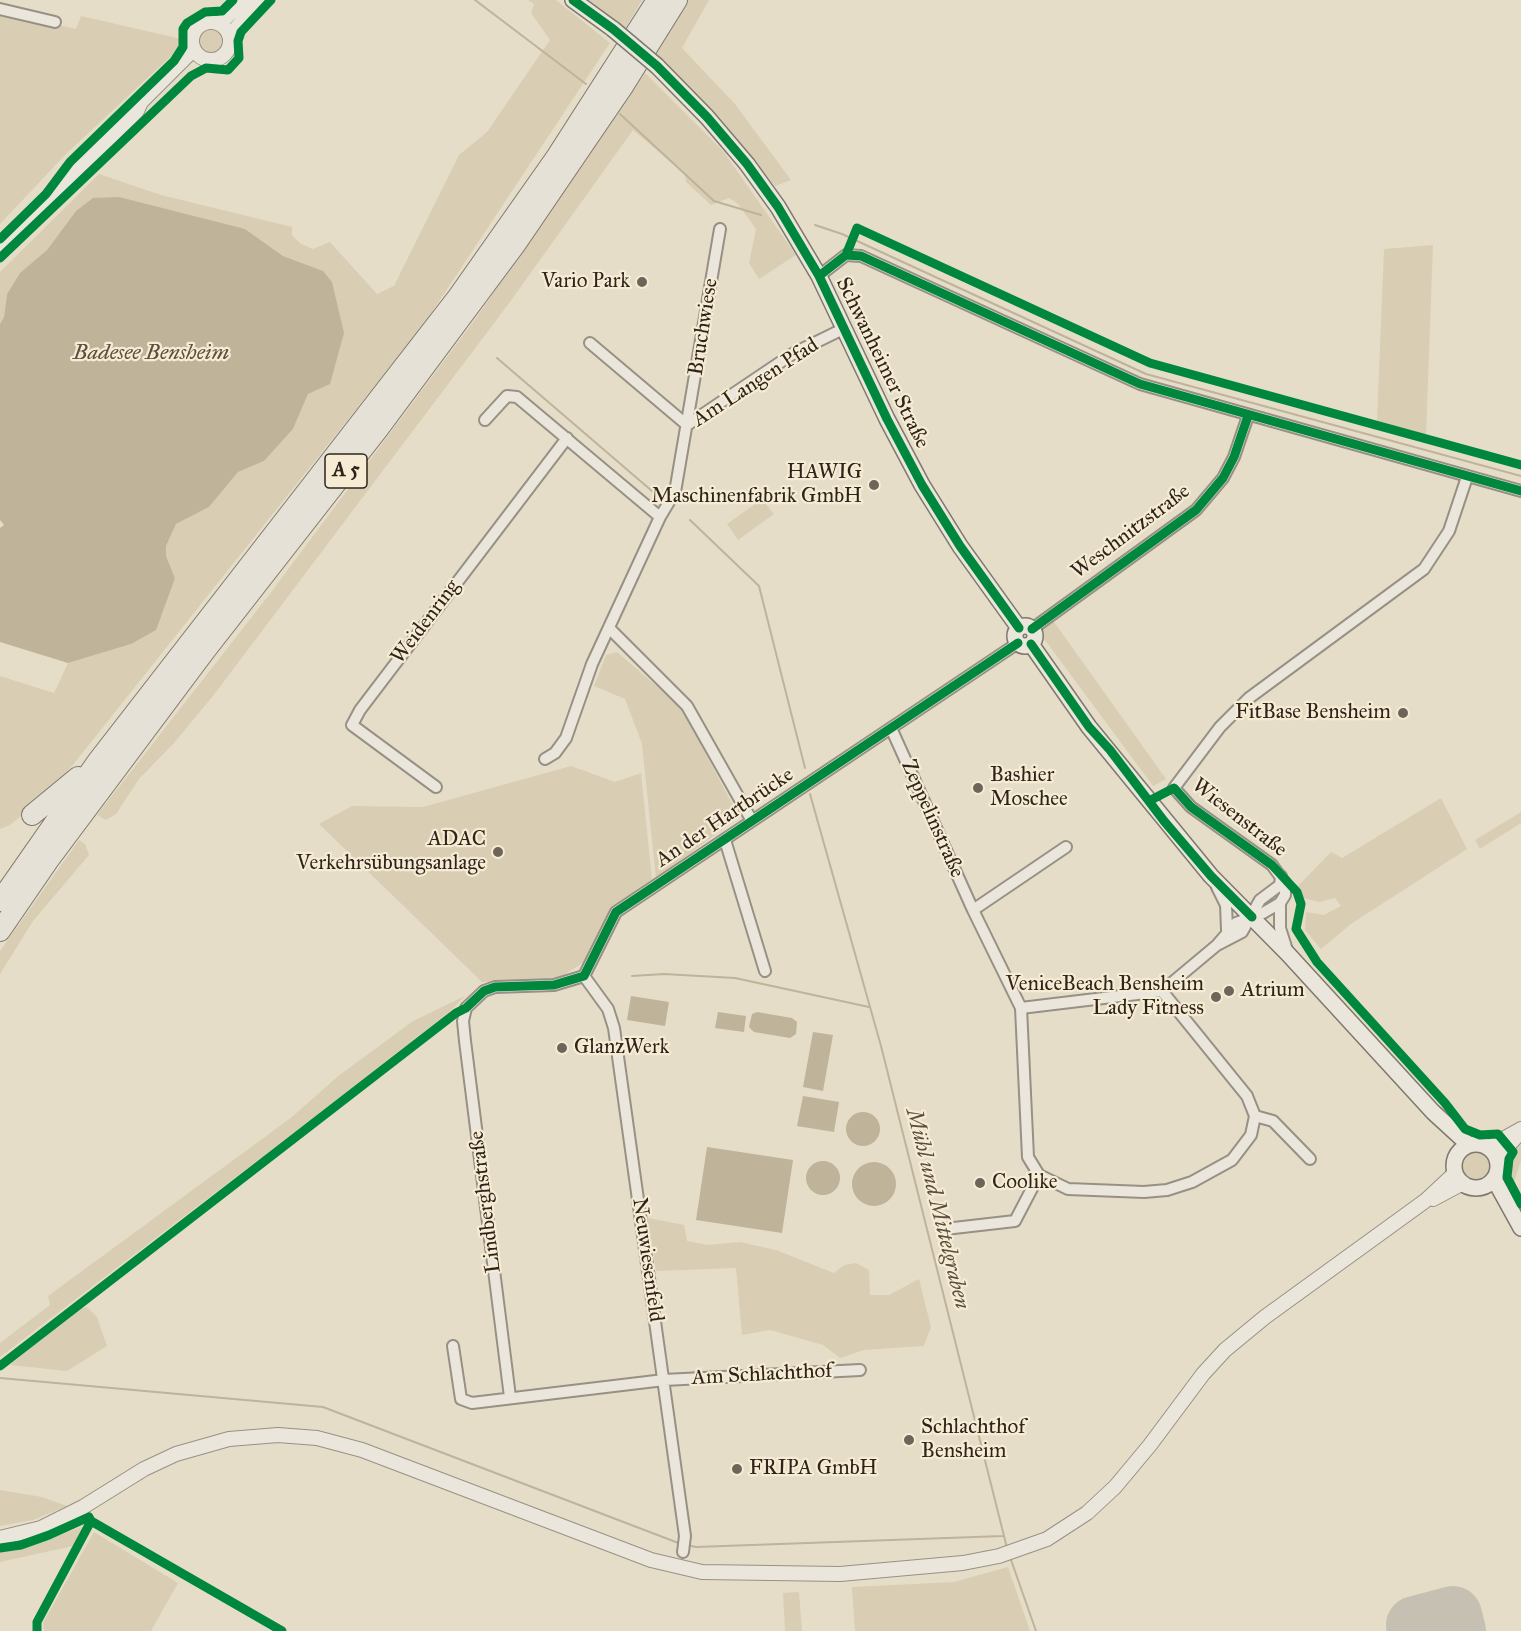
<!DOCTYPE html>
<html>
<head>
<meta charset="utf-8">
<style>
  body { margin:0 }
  canvas { display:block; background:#e5ddc8 }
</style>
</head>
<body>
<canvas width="1521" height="1631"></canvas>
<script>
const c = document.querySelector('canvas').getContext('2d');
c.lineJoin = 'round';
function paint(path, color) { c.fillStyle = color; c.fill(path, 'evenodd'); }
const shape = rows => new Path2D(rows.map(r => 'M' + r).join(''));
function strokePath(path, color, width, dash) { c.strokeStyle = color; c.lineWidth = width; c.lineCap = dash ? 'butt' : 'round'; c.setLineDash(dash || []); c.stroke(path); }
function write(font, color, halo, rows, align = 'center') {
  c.font = font + ' "IM FELL Great Primer",serif'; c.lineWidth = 4.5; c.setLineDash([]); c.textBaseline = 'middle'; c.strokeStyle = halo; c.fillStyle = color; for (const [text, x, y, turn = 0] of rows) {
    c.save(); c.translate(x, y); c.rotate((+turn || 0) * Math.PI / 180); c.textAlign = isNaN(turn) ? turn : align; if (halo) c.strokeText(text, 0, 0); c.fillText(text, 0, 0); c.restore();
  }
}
const green = shape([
  [528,0,556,0,610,43,424,324,72,766,37,803,10,825,0,829,0,676,54,693,68,663,131,644,175,578,166,556,166,546,176,524,209,507,238,472,264,461,293,429,308,394,323,271,283,256,245,229,76,211,47,250,20,273,7,294,4,317,0,324,0,272,99,174,161,195,292,227,292,235,301,244,313,249,330,242,377,294,394,286,459,155,487,132,550,40,531,13,534,4],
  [585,0,642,0,625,29],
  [685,0,709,0,682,48,735,104,791,180,775,186,721,119,654,51],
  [0,12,76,29,81,16,186,40,169,58,66,154,0,224],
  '199 42a12 12 0 1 1 24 0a12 12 0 1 1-24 0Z',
  [645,73,723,151,796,255,759,279,749,263,756,229,738,204,729,198,711,205,686,182,685,174,633,130,507,306,213,696,174,743,139,779,116,814,106,820,97,815,269,595,476,318],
  [105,157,107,159,0,262,17,242],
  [1433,245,1426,435,1377,421,1384,249],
  [762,499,774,514,738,540,727,524],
  [1052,619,1166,779,1153,786,1042,636,1042,629],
  [617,652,681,707,739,817,656,879,642,744,625,699,594,686,606,655],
  [571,766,615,782,641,773,652,879,614,908,584,962,559,978,482,982,319,824,352,806,423,807],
  [1441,798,1467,849,1351,924,1321,949,1305,930,1306,912,1324,915,1341,906,1335,898,1319,902,1303,898,1296,888,1331,852,1342,858],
  [1521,812,1521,823,1480,849,1475,840],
  [79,840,85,844,89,855,33,921,0,974,0,951],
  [465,996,449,1012,305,1124,0,1357,0,1343,50,1305,48,1296,292,1117,337,1077,413,1021],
  [1521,1140,1521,1161,1514,1182,1521,1192,1521,1216,1501,1180,1503,1160],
  '1460 1167a16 16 0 1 1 32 0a16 16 0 1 1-32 0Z',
  [648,1218,684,1225,687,1241,708,1245,740,1242,776,1250,834,1273,844,1265,856,1263,869,1270,870,1295,889,1295,919,1279,931,1327,924,1346,864,1350,840,1358,823,1345,770,1330,742,1335,736,1268,656,1271],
  [87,1307,97,1317,107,1346,67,1371,10,1365,75,1310],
  [0,1490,42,1497,67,1506,33,1520,0,1526],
  [82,1527,73,1546,0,1562,0,1551,14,1551],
  [94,1532,178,1583,151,1631,44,1631,43,1623],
  [1008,1567,1030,1631,855,1631,852,1587,954,1582],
  [799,1592,802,1631,785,1631,783,1593]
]);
const water = shape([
  [119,197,245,229,283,256,323,271,332,282,344,333,330,384,308,394,293,429,264,461,238,472,209,507,176,524,166,546,166,556,175,578,156,630,131,644,68,663,0,642,0,528,4,525,0,520,0,324,4,317,7,294,20,273,47,250,76,211,93,198],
  [631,996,669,1002,665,1026,627,1020],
  [718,1012,746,1016,744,1032,715,1028],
  [757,1012,792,1018,797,1022,796,1034,790,1038,754,1032,749,1027,752,1014],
  [813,1032,833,1035,823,1091,803,1087],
  [803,1096,839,1102,834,1132,797,1126],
  '846 1129a17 17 0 1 1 34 0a17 17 0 1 1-34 0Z',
  [707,1147,793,1160,782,1233,696,1220],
  '806 1178a17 17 0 1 1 34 0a17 17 0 1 1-34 0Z',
  '852 1184a22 22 0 1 1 44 0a22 22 0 1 1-44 0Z'
]);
const stream = shape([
  [475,0,586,84],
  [620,114,714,201,761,215],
  [815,225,842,234,1146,374,1521,476],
  [497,358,659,497],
  [690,520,759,586,805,768],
  [810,794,881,1046,1007,1548],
  [632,976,664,974,735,978,869,1007],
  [0,1378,323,1407,681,1544],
  [687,1545,696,1547,1003,1536],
  [1010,1557,1036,1631]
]);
const runway = shape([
  [1416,1631,1415,1625,1453,1615,1457,1631]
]);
const minor = shape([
  [0,9,55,22],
  [819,276,846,255,861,256,1140,384,1521,491],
  [590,343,687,425],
  [485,420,507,396,517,397,660,517],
  [687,425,794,353,845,328],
  [609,628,687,706,752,821],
  [1032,629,1196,510,1223,478,1234,457,1248,416],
  [891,728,973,910,1021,1008,1162,991,1217,945,1242,932,1260,900,1280,885,1281,876],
  [545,759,555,753,566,738,592,664,660,517,675,492,720,229],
  [436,787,352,725,360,710,567,438],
  [725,840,765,971],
  [1217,887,1226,905,1227,930],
  [1280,903,1280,928,1287,950],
  [973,910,1066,847],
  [1217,945,1236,923,1263,913,1280,903,1285,895,1285,883,1272,865,1191,807,1174,788,1220,727,1249,698,1424,569,1449,531,1467,477],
  [584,976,608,1009,614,1028,685,1536,683,1552],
  [1021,1008,1028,1157,1039,1175,1068,1189,1144,1192,1167,1190,1192,1182,1232,1160,1251,1135,1255,1116,1247,1096,1162,991],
  [1255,1116,1273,1121,1310,1159],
  [945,1229,1015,1221,1039,1175],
  [453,1346,461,1399,472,1403,664,1380,860,1370],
  [510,1397,465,1041,463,1021,466,1008,484,991,495,987,554,985,584,976,616,912,1018,643]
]);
const tertiary = shape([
  '192 41a19 19 0 1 1 38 0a19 19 0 1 1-38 0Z',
  [220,24,243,0],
  [230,36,259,0],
  [0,247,137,111,141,102,194,49],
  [1489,1147,1521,1129],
  [1497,1158,1518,1135],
  [1433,1199,1463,1183],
  [0,1538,41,1528,83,1507,144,1469,176,1454,229,1439,278,1435,317,1438,362,1450,651,1560,702,1572,840,1574,963,1563,999,1556,1047,1539,1087,1513,1115,1487,1150,1445,1203,1374,1225,1350,1265,1317,1425,1201,1455,1173]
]);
const secondary = shape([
  [573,0,613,29],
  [657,66,707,117,747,164,778,207,819,276,887,419,922,485,960,546,1019,628],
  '1015 636a10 10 0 1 1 20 0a10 10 0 1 1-20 0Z',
  [1031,644,1089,727,1211,876,1288,954,1433,1112,1469,1145],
  '1454 1166a22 22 0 1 1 44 0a22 22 0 1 1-44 0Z',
  [1494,1179,1521,1228]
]);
const motorway = shape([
  [32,815,78,777],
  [0,901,97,762,457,298,557,156,657,0],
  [0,931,48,861,205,651,379,428,515,245,624,85,677,0]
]);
const secondaryBridge = shape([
  [613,29,657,66]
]);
const cycleway = shape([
  [573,0,613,29,657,66,707,117,747,164,778,207,819,276,887,419,922,485,960,546,1019,628],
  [0,239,46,194,70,162,174,61,183,47,183,29,187,23,205,12,222,11,233,0],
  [846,255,857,228,1150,363,1521,465],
  [0,258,191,76,206,68,228,70,239,58,238,41,241,32,271,0],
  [819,276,846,255,861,256,1140,384,1521,491],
  [1032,629,1196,510,1223,478,1234,457,1248,416],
  [1031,644,1089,727,1110,750,1164,821,1211,876,1252,917],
  [1149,801,1174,788,1191,807,1272,865,1297,892,1301,904,1296,929,1317,962,1445,1103,1465,1129,1480,1135,1498,1134,1513,1152,1509,1159,1507,1177,1521,1204],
  [0,1366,456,1013,466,1008,484,991,495,987,554,985,584,976,616,912,1018,643],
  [0,1548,21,1545,49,1535,89,1517,91,1521,282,1631],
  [37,1631,37,1622,91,1521]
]);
const markers = [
  [642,282,6,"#6f6459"],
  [874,485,6,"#6f6459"],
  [1403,713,6,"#6f6459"],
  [978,788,6,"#6f6459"],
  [498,852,6,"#6f6459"],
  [1229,991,6,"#6f6459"],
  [1216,997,6,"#6f6459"],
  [562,1048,6,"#6f6459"],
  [980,1183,6,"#6f6459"],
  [909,1440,6,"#6f6459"],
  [737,1469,6,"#6f6459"]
];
const shields = [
  [346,471,42]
];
const shieldNames = [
  ["A 5",346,471]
];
const poiNames = [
  ["Vario Park",630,282,"right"],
  ["HAWIG",862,473,"right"],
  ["Maschinenfabrik GmbH",862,497,"right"],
  ["FitBase Bensheim",1391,713,"right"],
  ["Bashier",990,776],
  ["Moschee",990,800],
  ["ADAC",486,840,"right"],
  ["Verkehrsübungsanlage",486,864,"right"],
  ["VeniceBeach Bensheim",1204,985,"right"],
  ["Lady Fitness",1204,1009,"right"],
  ["Atrium",1241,991],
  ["GlanzWerk",574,1048],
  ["Coolike",992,1183],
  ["Schlachthof",921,1428],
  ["Bensheim",921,1452],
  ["FRIPA GmbH",749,1469]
];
const streetNames = [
  ["Bruchwiese",704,327,-81],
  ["Schwanheimer Straße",882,363,64],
  ["Am Langen Pfad",756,383,-33],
  ["Weschnitzstraße",1131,532,-37],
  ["Weidenring",426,622,-53],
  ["An der Hartbrücke",725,818,-34],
  ["Wiesenstraße",1239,818,38],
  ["Zeppelinstraße",932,819,66],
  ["Lindberghstraße",486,1202,-97],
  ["Neuwiesenfeld",647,1260,82],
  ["Am Schlachthof",762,1375,-3]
];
const waterNames = [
  ["Badesee Bensheim",151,354],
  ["Mühl und Mittelgraben",937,1209,76]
];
paint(green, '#d9ceb3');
paint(water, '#bfb39a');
strokePath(stream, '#bfb39a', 2);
strokePath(runway, '#c6c0b2', 58);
strokePath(minor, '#979185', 14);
strokePath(tertiary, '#979185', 16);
strokePath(secondary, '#7e786d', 18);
strokePath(motorway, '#7e786d', 22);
strokePath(minor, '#eae6db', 10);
strokePath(tertiary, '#eae6db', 14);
strokePath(secondary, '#eae6db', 15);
strokePath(motorway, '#e6e1d6', 20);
strokePath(secondaryBridge, '#7e786d', 18, []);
strokePath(secondaryBridge, '#eae6db', 15);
strokePath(cycleway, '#00873e', 9);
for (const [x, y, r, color] of markers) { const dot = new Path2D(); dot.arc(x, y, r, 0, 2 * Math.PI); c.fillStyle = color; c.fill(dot); strokePath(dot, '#f6ecd3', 2); }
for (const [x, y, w] of shields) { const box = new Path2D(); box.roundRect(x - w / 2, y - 17, w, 34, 4.5); c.fillStyle = '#f6ecd3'; c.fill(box); strokePath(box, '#2f231d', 1.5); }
write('bold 20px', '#2f231d', null, shieldNames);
write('21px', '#2f231d', '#f6ecd3', poiNames, 'left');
write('21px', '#2f231d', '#f6ecd3', streetNames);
write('italic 22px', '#5c4f42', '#f6ecd3', waterNames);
</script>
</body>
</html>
